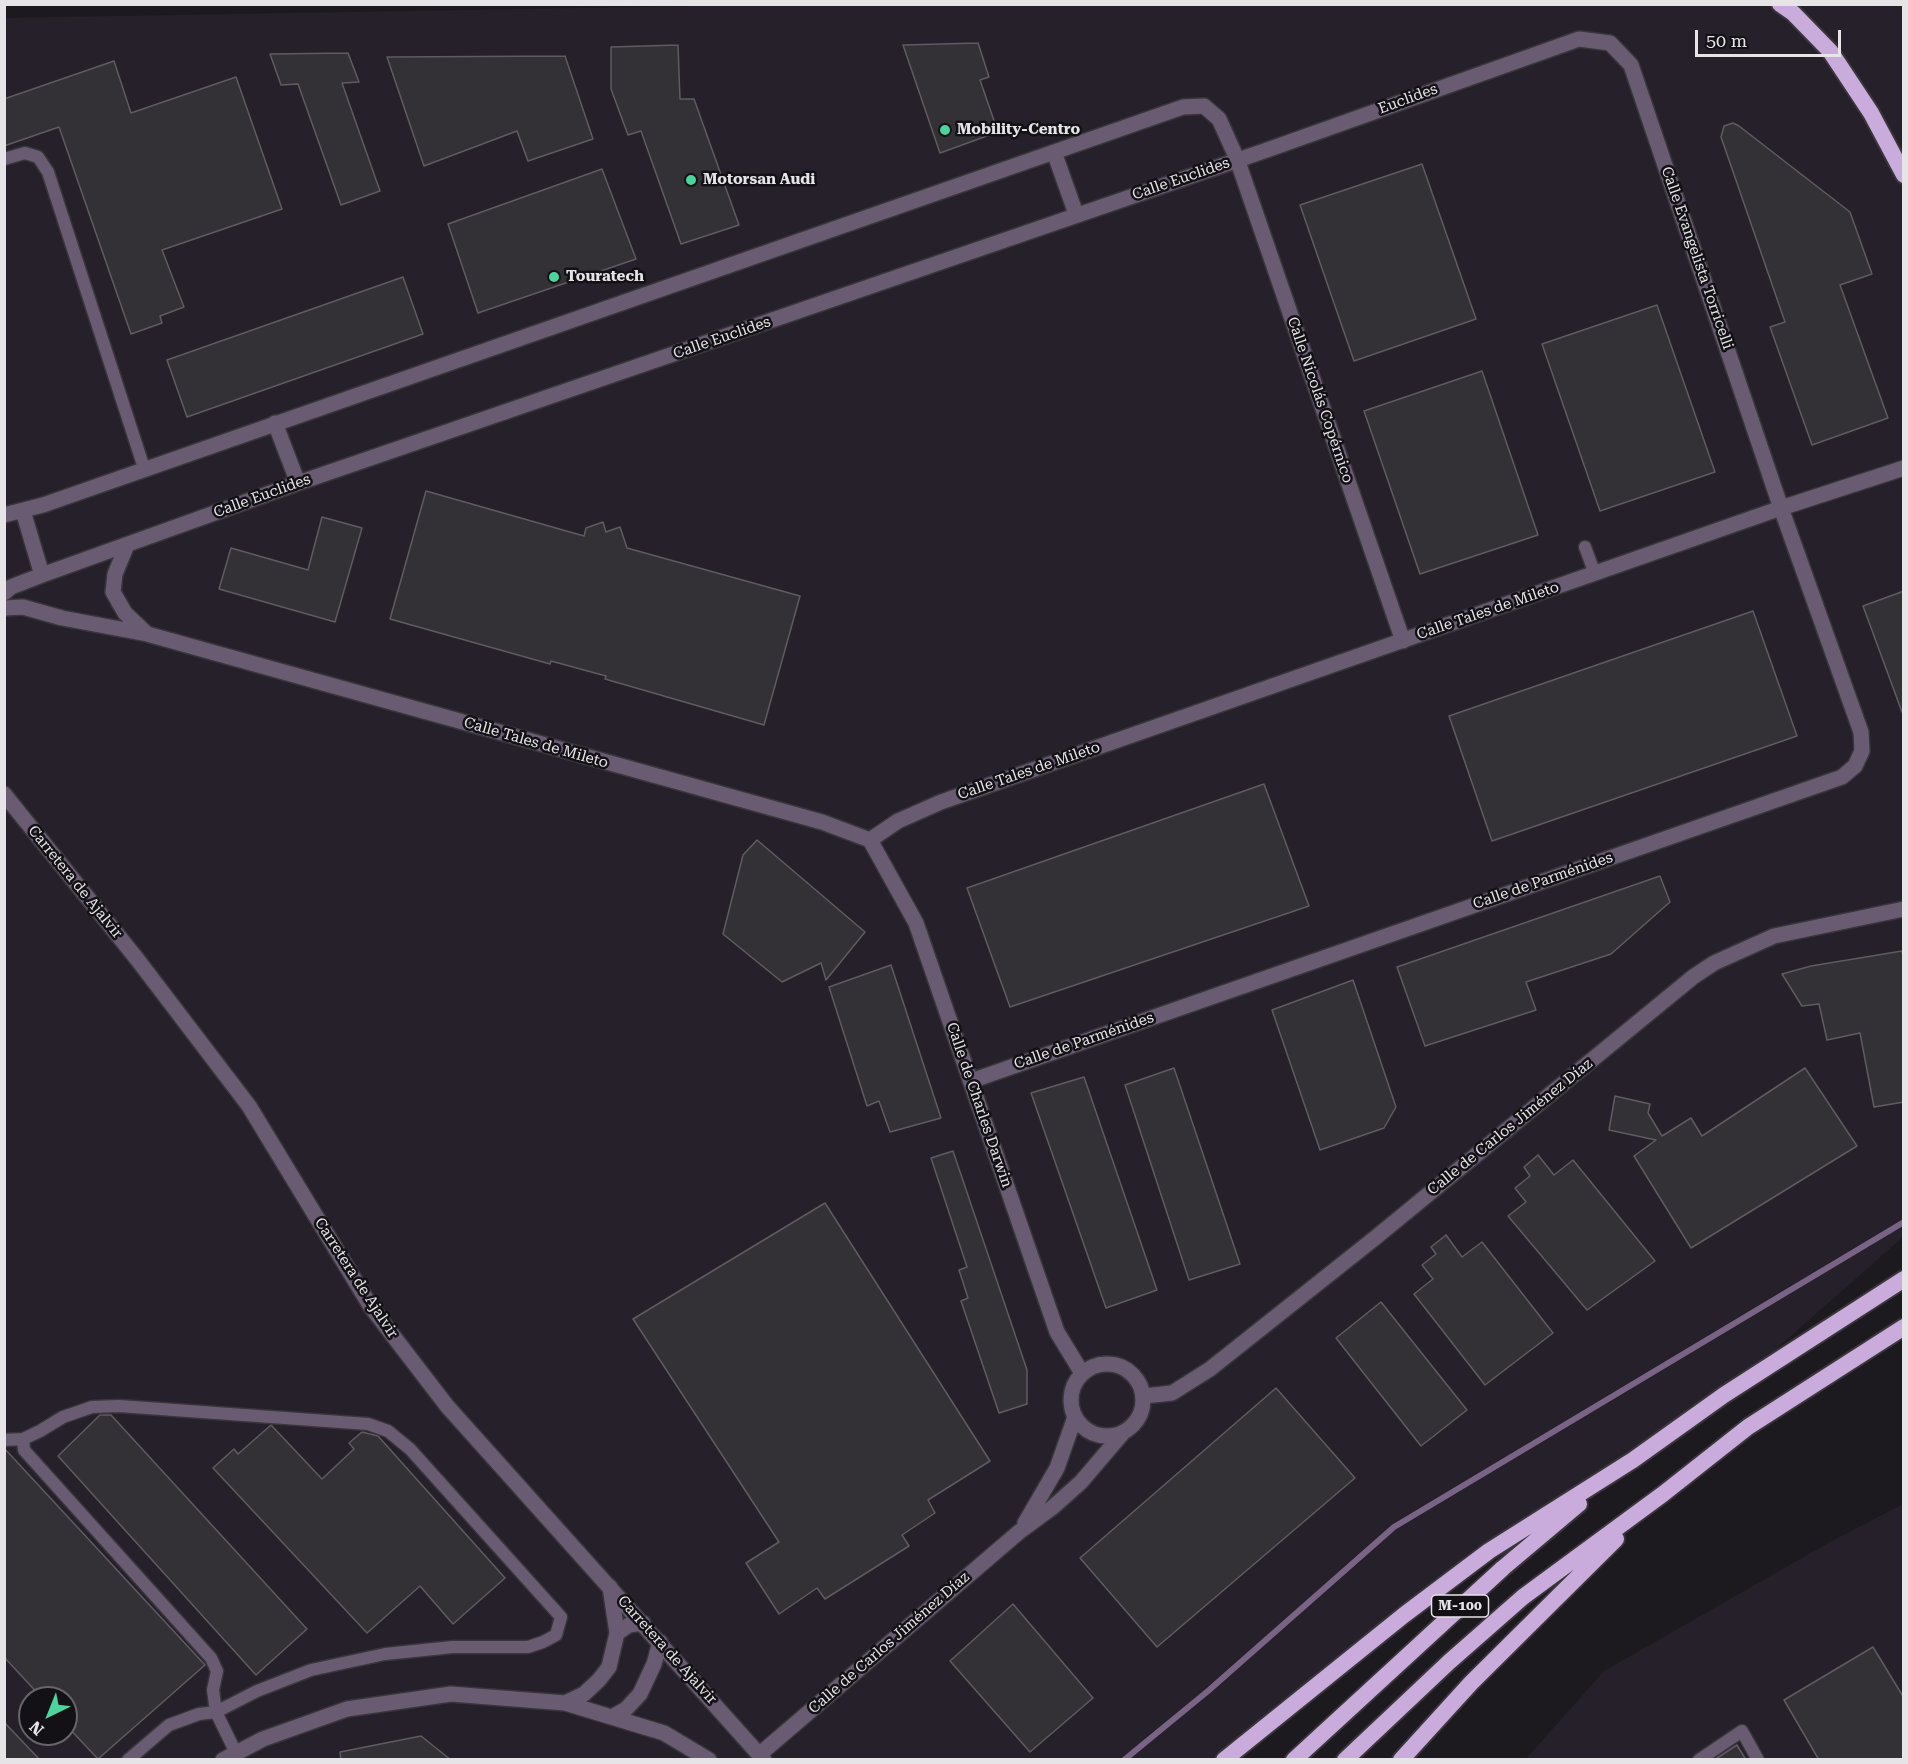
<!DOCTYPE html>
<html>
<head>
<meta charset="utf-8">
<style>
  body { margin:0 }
  #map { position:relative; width:1908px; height:1764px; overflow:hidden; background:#1d1a1f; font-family:"Roboto Serif",serif }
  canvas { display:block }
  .frame { position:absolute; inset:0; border:6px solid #e6e4e7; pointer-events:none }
  .north { position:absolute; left:18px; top:1686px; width:60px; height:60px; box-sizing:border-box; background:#141116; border:2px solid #68656a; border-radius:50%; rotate:223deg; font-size:16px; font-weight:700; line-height:24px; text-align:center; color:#e6e4e7 }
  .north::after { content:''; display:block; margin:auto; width:21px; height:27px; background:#4bd49b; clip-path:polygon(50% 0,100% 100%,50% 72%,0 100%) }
  .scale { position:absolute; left:1695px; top:30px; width:146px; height:27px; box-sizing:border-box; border:3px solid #e6e4e7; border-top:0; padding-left:8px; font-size:18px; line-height:21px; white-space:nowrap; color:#e6e4e7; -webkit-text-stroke:4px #141116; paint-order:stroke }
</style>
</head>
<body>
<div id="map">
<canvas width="1908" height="1764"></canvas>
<div class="frame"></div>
<div class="north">N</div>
<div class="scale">50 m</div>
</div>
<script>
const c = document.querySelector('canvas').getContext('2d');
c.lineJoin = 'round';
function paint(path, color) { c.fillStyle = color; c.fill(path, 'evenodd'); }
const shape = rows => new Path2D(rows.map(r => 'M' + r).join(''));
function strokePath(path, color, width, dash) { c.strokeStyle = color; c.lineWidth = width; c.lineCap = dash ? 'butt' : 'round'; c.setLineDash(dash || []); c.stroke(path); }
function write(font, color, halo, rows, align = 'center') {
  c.font = font + ' "Roboto Serif",serif'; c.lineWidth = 5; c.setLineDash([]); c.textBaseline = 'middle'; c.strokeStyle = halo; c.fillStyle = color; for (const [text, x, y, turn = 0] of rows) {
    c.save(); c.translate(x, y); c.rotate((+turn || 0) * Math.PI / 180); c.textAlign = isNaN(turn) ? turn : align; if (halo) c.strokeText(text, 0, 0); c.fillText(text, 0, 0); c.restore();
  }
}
const built = shape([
  [814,4,1903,5,1903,1237,1724,1395,1404,1615,1224,1759,5,1759,4,18],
  [30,1698,66,1698,66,1734,30,1734],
  [1903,1504,1903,1759,1525,1760,1604,1671,1830,1542]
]);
const stream = shape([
  [1124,1760,1208,1691,1394,1527,1904,1222]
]);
const building = shape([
  [978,43,989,77,980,80,998,132,940,153,903,45,978,43],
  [678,45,680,99,694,99,739,225,681,244,641,131,628,135,611,89,611,47,678,45],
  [348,53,359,82,342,83,380,191,341,205,298,84,281,85,270,54,348,53],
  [565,56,593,139,528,161,517,131,424,166,387,57,565,56],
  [114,61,131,113,236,77,282,209,162,250,184,307,160,316,162,323,131,334,59,127,4,146,4,99,114,61],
  [1733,123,1739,126,1850,212,1872,274,1840,285,1888,418,1812,445,1770,327,1785,322,1721,137,1724,126,1733,123],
  [1422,164,1476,319,1354,361,1300,205,1422,164],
  [602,169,636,259,478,313,448,224,602,169],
  [403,277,423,334,187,417,167,360,403,277],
  [1657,305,1715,472,1600,511,1542,344,1657,305],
  [1482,371,1538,535,1420,574,1364,411,1482,371],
  [426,491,584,536,586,528,603,522,606,532,620,527,627,548,800,596,764,725,605,679,606,676,551,661,550,664,390,619,426,491],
  [322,517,362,528,335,622,219,589,231,548,308,570,322,517],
  [1904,591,1904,712,1902,712,1863,606,1904,591],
  [1753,611,1797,736,1492,841,1449,716,1753,611],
  [1264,784,1309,906,1010,1007,967,888,1264,784],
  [757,840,865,932,826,980,821,963,782,982,723,934,743,855,757,840],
  [1660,876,1670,902,1611,954,1526,982,1536,1010,1425,1046,1397,967,1660,876],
  [1902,951,1904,961,1904,1102,1874,1107,1860,1033,1827,1040,1819,1004,1802,1006,1782,974,1811,966,1902,951],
  [891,965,941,1118,890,1132,879,1101,867,1106,829,987,891,965],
  [1353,980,1396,1107,1384,1128,1320,1150,1272,1010,1353,980],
  [1174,1068,1240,1264,1189,1280,1125,1085,1174,1068],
  [1805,1068,1857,1146,1691,1248,1634,1156,1656,1140,1609,1130,1615,1096,1650,1104,1648,1113,1662,1136,1691,1118,1702,1136,1805,1068],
  [1084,1077,1157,1290,1106,1308,1031,1093,1084,1077],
  [953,1151,1027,1370,1027,1404,999,1413,961,1301,968,1298,959,1270,967,1267,931,1158,953,1151],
  [1538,1155,1554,1175,1573,1160,1655,1261,1587,1310,1508,1216,1526,1202,1515,1188,1530,1176,1524,1167,1538,1155],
  [825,1203,990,1461,928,1500,935,1513,902,1535,909,1546,825,1599,817,1588,779,1614,746,1563,779,1542,633,1319,825,1203],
  [1446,1235,1462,1257,1482,1242,1553,1333,1485,1385,1414,1294,1433,1279,1422,1265,1436,1254,1431,1247,1446,1235],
  [1381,1302,1467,1410,1421,1446,1336,1338,1381,1302],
  [1276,1388,1355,1478,1157,1647,1080,1558,1276,1388],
  [100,1415,111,1415,307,1629,256,1675,58,1456,100,1415],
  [271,1425,322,1479,354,1449,349,1443,362,1432,378,1436,505,1578,453,1624,420,1586,367,1633,213,1468,234,1449,238,1454,271,1425],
  [4,1448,205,1665,98,1759,66,1725,66,1698,42,1698,4,1657,4,1448],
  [1013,1604,1093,1698,1030,1752,950,1661,1013,1604],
  [1873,1647,1904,1698,1904,1760,1819,1760,1784,1700,1873,1647],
  [4,1722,40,1760,4,1760,4,1722],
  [421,1736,451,1760,341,1760,340,1752,421,1736],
  [1737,1745,1746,1760,1714,1760,1737,1745]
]);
const service = shape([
  [4,159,25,153,38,157,48,172,144,468],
  [1585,547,1595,574],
  [4,1440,23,1439],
  [128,1760,169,1725,199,1714,216,1712,257,1691,311,1670,385,1654,453,1647,528,1647,543,1642,556,1635,561,1617,410,1449,388,1431,368,1424,119,1406,92,1407,63,1417,40,1431,23,1439,24,1450,211,1658,217,1671,213,1690,216,1712,236,1753],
  [1699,1760,1742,1731,1758,1760]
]);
const minor = shape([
  [1054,152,1076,214],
  [275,423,298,483],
  [23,511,42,575],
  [4,515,43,505,1183,107,1204,106,1219,119,1237,159,1403,641],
  [127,545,115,574,113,592,125,613,147,634],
  [4,593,11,587,42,575,298,483,1267,150,1579,39,1610,43,1631,65,1781,508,1861,732,1862,751,1855,766,1842,777,971,1081],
  [4,608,23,607,62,618,147,634,822,822,870,840,898,821,941,802,1781,508,1904,468],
  [870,840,916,923,1057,1332,1082,1373],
  '1071 1400a36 36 0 1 1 72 0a36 36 0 1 1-72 0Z',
  [1144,1396,1172,1393,1210,1369,1375,1238,1693,977,1714,963,1774,936,1904,909],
  [1025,1523,1057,1468,1075,1417],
  [617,1633,629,1625,643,1623],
  [565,1703,584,1694,599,1680,609,1667,617,1633,610,1587],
  [612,1717,626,1709,640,1694,654,1664,660,1642],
  [760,1754,1019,1532,1053,1507,1081,1482,1122,1434],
  [223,1760,263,1739,347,1709,451,1694,565,1703,664,1733,709,1760]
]);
const tertiary = shape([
  [4,794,137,959,249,1106,371,1307,447,1406,764,1760]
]);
const trunk = shape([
  [1780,4,1793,13,1830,51,1871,113,1904,175],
  [1224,1760,1404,1615,1489,1551,1633,1460,1724,1395,1904,1279],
  [1294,1760,1503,1568,1579,1504],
  [1345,1760,1449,1662,1523,1597,1663,1494,1748,1427,1904,1327],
  [1401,1760,1471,1683,1616,1539]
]);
const markers = [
  [945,130,6,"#4bd49b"],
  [691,180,6,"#4bd49b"],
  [554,277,6,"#4bd49b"]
];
const shields = [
  [1460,1606,57]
];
const shieldNames = [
  ["M-100",1460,1606]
];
const streetNames = [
  ["Euclides",1408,99,-20],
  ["Calle Euclides",1181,179,-19],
  ["Calle Evangelista Torricelli",1697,258,71],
  ["Calle Euclides",722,338,-19],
  ["Calle Nicolás Copérnico",1320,400,71],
  ["Calle Euclides",262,496,-20],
  ["Calle Tales de Mileto",1488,611,-19],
  ["Calle Tales de Mileto",536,743,16],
  ["Calle Tales de Mileto",1029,771,-19],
  ["Calle de Parménides",1543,881,-19],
  ["Carretera de Ajalvir",75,882,51],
  ["Calle de Parménides",1084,1041,-19],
  ["Calle de Charles Darwin",979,1105,71],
  ["Calle de Carlos Jiménez Díaz",1510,1127,-39],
  ["Carretera de Ajalvir",356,1278,57],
  ["Calle de Carlos Jiménez Díaz",889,1643,-41],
  ["Carretera de Ajalvir",667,1650,48]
];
const poiNames = [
  ["Mobility-Centro",957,130],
  ["Motorsan Audi",703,180],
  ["Touratech",566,277]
];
paint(built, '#26202a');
strokePath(stream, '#796485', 6);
paint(building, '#343136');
strokePath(building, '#5f5b61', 1.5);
strokePath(service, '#39363b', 15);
strokePath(minor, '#39363b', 18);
strokePath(tertiary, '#39363b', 18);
strokePath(trunk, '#39363b', 20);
strokePath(service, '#695c72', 12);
strokePath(minor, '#695c72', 15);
strokePath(tertiary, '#695c72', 15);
strokePath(trunk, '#c9abdc', 16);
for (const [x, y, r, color] of markers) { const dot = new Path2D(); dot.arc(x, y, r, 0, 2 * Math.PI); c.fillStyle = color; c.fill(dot); strokePath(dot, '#141116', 2); }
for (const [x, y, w] of shields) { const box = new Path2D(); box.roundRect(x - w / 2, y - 11, w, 22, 4.5); c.fillStyle = '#141116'; c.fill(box); strokePath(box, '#e6e4e7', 1.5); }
write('bold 14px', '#e6e4e7', null, shieldNames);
write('15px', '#e6e4e7', '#141116', streetNames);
write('bold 15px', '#e6e4e7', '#141116', poiNames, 'left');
</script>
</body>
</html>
